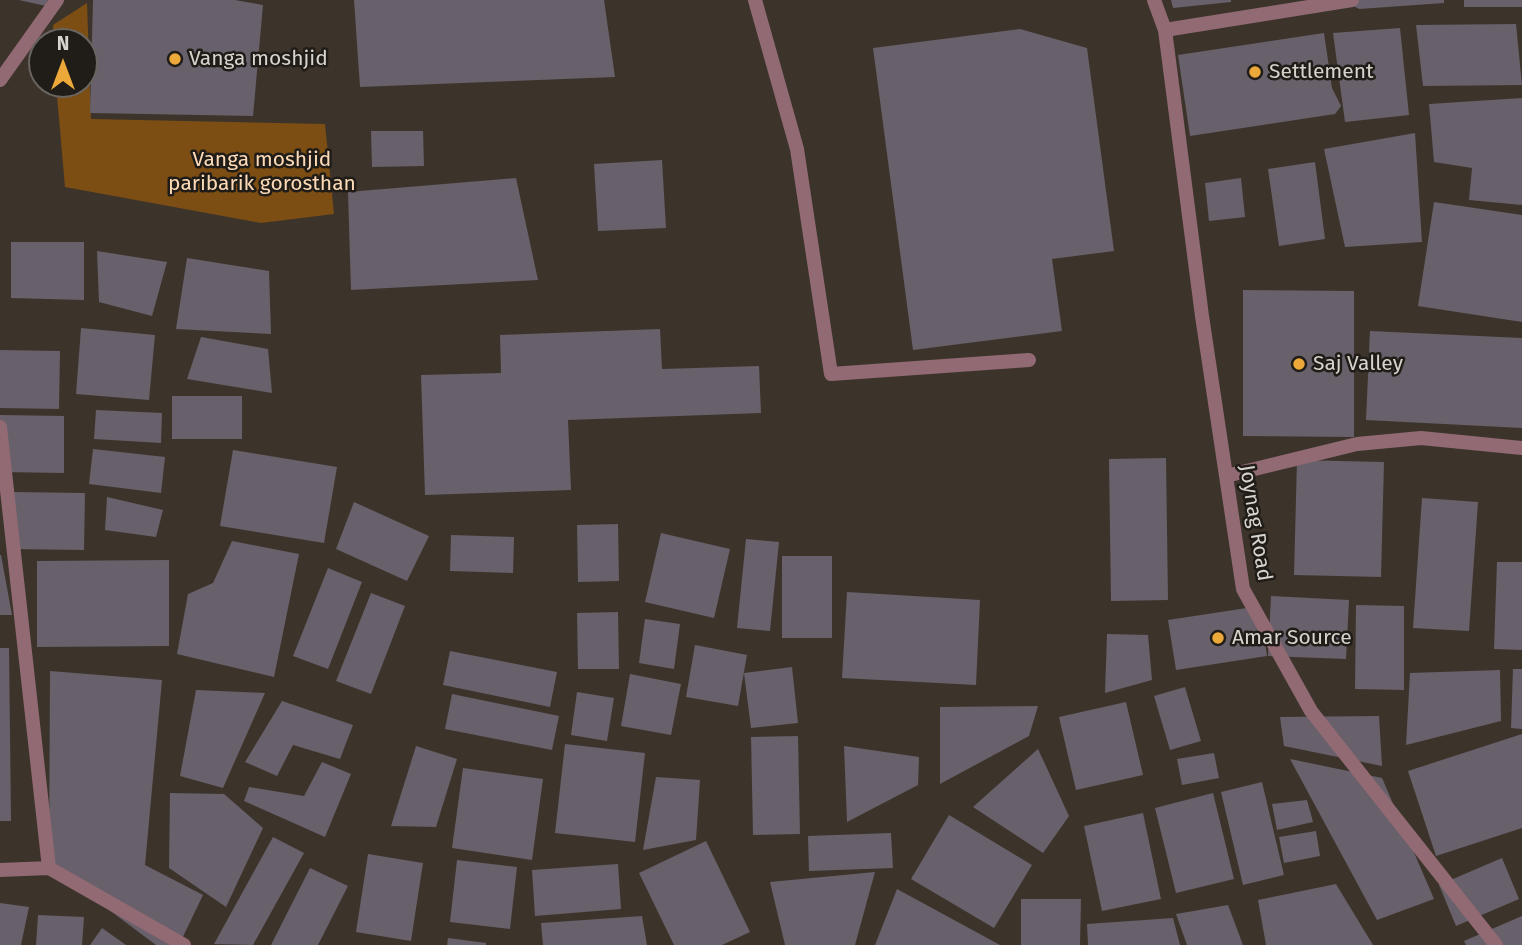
<!DOCTYPE html>
<html>
<head>
<meta charset="utf-8">
<style>
  body { margin:0 }
  #map { position:relative; width:1522px; height:945px; overflow:hidden; background:#3c342b; font-family:"Fira Sans",sans-serif }
  canvas { display:block }
  .north { position:absolute; left:28px; top:28px; width:70px; height:70px; box-sizing:border-box; background:#201c18; border:2px solid #6a6560; border-radius:50%; rotate:0deg; font-size:19px; font-weight:700; line-height:28px; text-align:center; color:#d8d3cd }
  .north::after { content:''; display:block; margin:auto; width:24px; height:32px; background:#eca93a; clip-path:polygon(50% 0,100% 100%,50% 72%,0 100%) }
</style>
</head>
<body>
<div id="map">
<canvas width="1522" height="945"></canvas>
<div class="north">N</div>
</div>
<script>
const c = document.querySelector('canvas').getContext('2d');
c.lineJoin = 'round';
function paint(path, color) { c.fillStyle = color; c.fill(path, 'evenodd'); }
const shape = rows => new Path2D(rows.map(r => 'M' + r).join(''));
function strokePath(path, color, width, dash) { c.strokeStyle = color; c.lineWidth = width; c.lineCap = dash ? 'butt' : 'round'; c.setLineDash(dash || []); c.stroke(path); }
function write(font, color, halo, rows, align = 'center') {
  c.font = font + ' "Fira Sans",sans-serif'; c.lineWidth = 5; c.setLineDash([]); c.textBaseline = 'middle'; c.strokeStyle = halo; c.fillStyle = color; for (const [text, x, y, turn = 0] of rows) {
    c.save(); c.translate(x, y); c.rotate((+turn || 0) * Math.PI / 180); c.textAlign = isNaN(turn) ? turn : align; if (halo) c.strokeText(text, 0, 0); c.fillText(text, 0, 0); c.restore();
  }
}
const green = shape([
  [87,3,91,119,325,124,334,214,261,223,65,187,56,84,84,84,84,42,54,42,53,25]
]);
const building = shape([
  [19,0,48,0,46,6],
  [93,0,235,0,263,5,253,116,90,113],
  [354,0,604,0,615,77,360,87],
  [1171,0,1231,0,1231,2,1173,8],
  [1343,0,1444,0,1444,3,1359,9],
  [1464,0,1522,0,1522,7,1464,7],
  [1516,24,1522,85,1423,86,1416,25],
  [1400,28,1409,115,1345,122,1333,33],
  [1020,29,1087,48,1114,251,1052,259,1062,331,913,350,873,48],
  [1324,33,1332,88,1341,106,1335,114,1190,136,1178,55],
  [1522,98,1522,205,1469,200,1472,168,1434,162,1429,104],
  [371,131,423,131,424,166,372,167],
  [1415,133,1422,242,1345,247,1324,149],
  [662,160,666,228,598,231,594,164],
  [1315,162,1325,239,1279,246,1268,169],
  [516,178,538,280,351,290,348,192],
  [1241,178,1245,217,1209,221,1205,183],
  [1434,202,1522,215,1522,322,1418,306],
  [11,242,84,242,84,300,11,298],
  [97,251,167,262,152,316,99,302],
  [187,258,269,271,271,334,176,329],
  [1243,290,1354,291,1354,437,1243,436],
  [81,328,155,335,149,400,76,394],
  [660,329,662,369,759,366,761,413,568,420,571,490,425,495,421,375,501,373,500,335],
  [1370,331,1522,338,1522,428,1366,420],
  [201,337,268,349,272,393,187,379],
  [0,350,60,351,59,409,0,408],
  [172,396,242,396,242,439,172,439],
  [96,410,162,413,161,443,94,439],
  [0,415,64,416,64,473,0,472],
  [93,449,165,457,161,493,89,484],
  [233,450,337,467,324,543,220,526],
  [1166,458,1168,600,1111,601,1109,459],
  [1297,460,1384,462,1381,577,1294,575],
  [12,492,85,493,84,550,11,549],
  [107,497,163,510,156,537,105,530],
  [1422,498,1478,502,1469,631,1413,628],
  [354,502,429,536,407,581,336,549],
  [618,524,619,581,578,582,577,525],
  [661,533,730,549,714,618,645,602],
  [451,535,514,537,513,573,450,571],
  [746,539,779,542,770,631,737,628],
  [232,541,299,554,274,677,177,654,188,594,213,583],
  [0,555,1,555,12,615,0,615],
  [782,556,832,556,832,638,782,638],
  [169,560,169,646,37,647,37,561],
  [1497,562,1522,562,1522,650,1494,649],
  [328,568,362,582,328,669,293,656],
  [847,592,980,600,976,685,842,678],
  [371,593,405,606,371,694,336,681],
  [1271,596,1349,600,1346,659,1268,656],
  [1356,605,1404,606,1404,690,1355,689],
  [1260,606,1267,656,1176,670,1168,620],
  [618,612,619,669,578,669,577,613],
  [645,619,680,624,674,669,639,663],
  [1107,634,1148,635,1152,680,1105,693],
  [695,645,747,655,738,706,686,697],
  [0,648,9,648,11,821,0,821],
  [450,651,557,672,550,707,443,685],
  [792,667,798,723,751,728,744,673],
  [1513,669,1522,669,1522,729,1511,728],
  [1500,670,1501,721,1406,745,1410,673],
  [50,671,162,680,145,865,203,895,179,945,156,945,49,865],
  [630,674,681,684,671,735,621,726],
  [1185,687,1201,741,1170,750,1154,696],
  [196,690,265,693,223,788,180,776],
  [577,692,614,698,607,741,571,735],
  [452,694,559,716,552,750,445,729],
  [282,701,353,725,340,759,293,745,277,776,245,762],
  [1126,702,1143,775,1076,790,1059,717],
  [1038,706,1029,736,940,784,940,707],
  [1379,716,1382,766,1284,746,1280,717],
  [1522,734,1522,828,1436,856,1408,771],
  [798,736,800,834,753,835,751,737],
  [565,744,645,753,635,842,555,833],
  [416,746,457,759,436,827,391,826],
  [844,746,919,757,918,785,847,822],
  [1038,749,1069,816,1043,853,973,807],
  [1214,753,1219,778,1182,785,1177,759],
  [1290,759,1382,778,1434,899,1377,920],
  [322,762,351,774,325,837,244,801,249,787,304,796],
  [463,768,543,779,532,860,452,848],
  [656,777,700,780,696,840,643,850],
  [1262,782,1284,875,1243,885,1221,792],
  [170,793,224,794,263,828,226,907,169,868],
  [1213,793,1234,879,1176,893,1155,808],
  [1307,800,1313,822,1277,830,1272,804],
  [1143,813,1161,899,1102,911,1084,826],
  [949,815,1032,865,994,928,911,879],
  [1316,831,1320,856,1284,863,1279,837],
  [891,833,893,868,809,871,808,836],
  [273,837,304,853,253,945,214,944],
  [706,841,750,932,722,945,674,945,639,873],
  [368,854,423,863,411,941,356,932],
  [1502,858,1519,899,1456,926,1439,885],
  [457,860,517,867,510,929,450,922],
  [618,864,621,909,535,916,532,870],
  [310,868,348,886,318,945,271,945],
  [875,872,855,945,785,945,770,882],
  [1336,884,1373,945,1266,945,1258,900],
  [897,889,1000,945,875,945],
  [1021,899,1081,899,1080,945,1021,945],
  [0,903,29,907,21,945,0,945],
  [1228,905,1243,945,1187,945,1176,914],
  [38,915,84,917,82,945,36,945],
  [642,916,647,945,543,945,541,923],
  [1522,916,1522,945,1466,945,1464,941],
  [1173,918,1180,945,1088,945,1087,924],
  [102,928,126,945,90,945],
  [448,938,486,943,486,945,447,945]
]);
const street = shape([
  [755,0,797,149,831,374,1029,360],
  [1154,0,1165,30,1202,316,1243,589,1311,711,1496,945],
  [1165,30,1352,0],
  [0,80,57,0],
  [0,427,49,868,184,945],
  [1226,476,1357,444,1421,438,1522,448],
  [0,870,49,868]
]);
const markers = [
  [175,59,7,"#eca93a"],
  [1255,72,7,"#eca93a"],
  [1299,364,7,"#eca93a"],
  [1218,638,7,"#eca93a"]
];
const poiNames = [
  ["Vanga moshjid",189,59],
  ["Settlement",1269,72],
  ["Saj Valley",1313,364],
  ["Amar Source",1232,638]
];
const parkNames = [
  ["Vanga moshjid",262,160],
  ["paribarik gorosthan",262,184]
];
const streetNames = [
  ["Joynag Road",1255,523,81]
];
paint(green, '#7c4e13');
paint(building, '#68606a');
strokePath(street, '#926a74', 14);
for (const [x, y, r, color] of markers) { const dot = new Path2D(); dot.arc(x, y, r, 0, 2 * Math.PI); c.fillStyle = color; c.fill(dot); strokePath(dot, '#201c18', 2.5); }
write('21px', '#d8d3cd', '#201c18', poiNames, 'left');
write('21px', '#fcdab7', '#201c18', parkNames);
write('21px', '#d8d3cd', '#201c18', streetNames);
</script>
</body>
</html>
